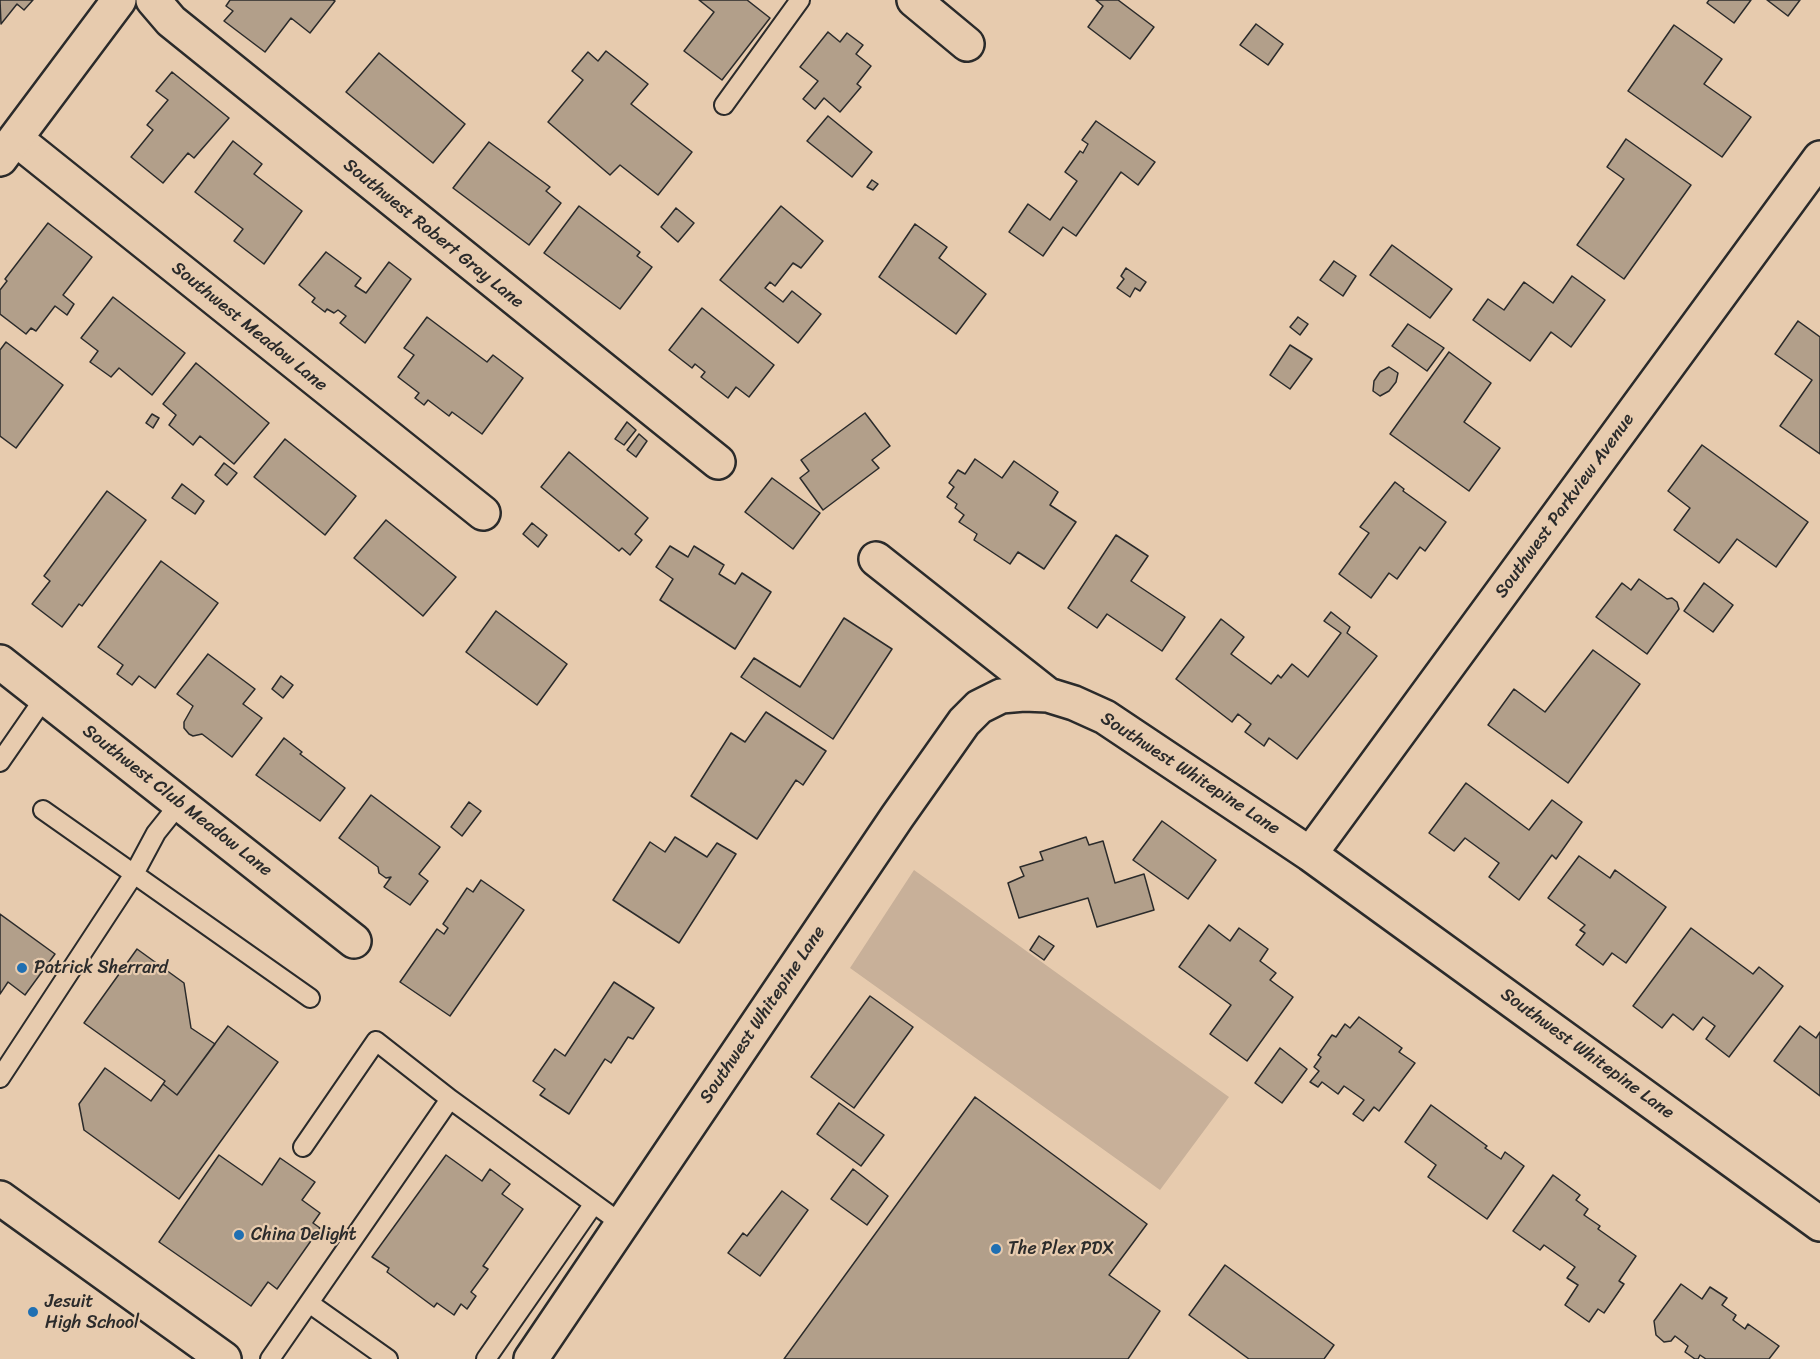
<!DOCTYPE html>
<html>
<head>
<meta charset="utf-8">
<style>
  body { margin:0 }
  canvas { display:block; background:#e7cbae }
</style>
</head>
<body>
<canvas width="1820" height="1359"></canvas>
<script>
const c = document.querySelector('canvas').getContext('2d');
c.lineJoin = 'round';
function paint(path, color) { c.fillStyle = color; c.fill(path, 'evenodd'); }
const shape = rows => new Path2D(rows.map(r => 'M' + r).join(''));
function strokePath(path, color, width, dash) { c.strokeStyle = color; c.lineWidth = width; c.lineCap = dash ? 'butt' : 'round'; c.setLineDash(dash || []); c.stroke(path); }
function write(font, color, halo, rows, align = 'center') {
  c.font = font + ' Sriracha,sans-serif'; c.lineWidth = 4.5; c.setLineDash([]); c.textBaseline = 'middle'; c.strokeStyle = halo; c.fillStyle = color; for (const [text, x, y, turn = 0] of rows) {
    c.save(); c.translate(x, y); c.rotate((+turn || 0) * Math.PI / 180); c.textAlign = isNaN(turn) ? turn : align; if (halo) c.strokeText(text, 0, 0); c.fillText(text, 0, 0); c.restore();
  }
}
const green = shape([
  [914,870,1229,1097,1160,1190,850,968]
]);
const building = shape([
  [0,0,33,0,24,10,17,4,1,24,0,0],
  [230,0,333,0,335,1,310,33,291,18,265,52,224,21,233,11,226,6,230,0],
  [699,0,747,0,770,18,722,80,684,51,714,12,699,0],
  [1096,0,1118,0,1154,27,1130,59,1088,27,1103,6,1096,0],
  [1709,0,1751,0,1734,23,1707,3,1709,0],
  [1767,0,1800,0,1788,16,1767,0],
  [1256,24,1283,44,1268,65,1240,45,1256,24],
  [1674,25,1722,59,1704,84,1751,117,1722,157,1628,91,1674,25],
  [828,32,840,42,847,33,863,45,856,54,871,66,857,84,861,87,840,112,824,98,815,109,803,99,818,81,800,67,828,32],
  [606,51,648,84,631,104,692,152,658,195,620,165,610,175,548,122,583,80,572,71,588,52,598,61,606,51],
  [379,53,465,124,433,163,346,92,379,53],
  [172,72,229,118,194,158,188,153,163,183,131,157,153,130,147,125,168,100,156,91,172,72],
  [828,116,872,152,852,177,807,141,828,116],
  [1096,121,1155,162,1138,185,1121,172,1076,236,1063,227,1043,256,1009,232,1028,204,1050,220,1077,181,1065,172,1080,151,1083,153,1088,144,1082,140,1096,121],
  [1626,139,1691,185,1624,279,1577,245,1624,179,1607,167,1626,139],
  [233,141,262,164,254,174,302,211,264,264,234,241,243,229,195,192,233,141],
  [489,142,550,187,546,191,561,203,529,245,453,188,489,142],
  [872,180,878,184,873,190,867,187,872,180],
  [579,206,640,252,637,256,652,267,620,309,544,253,579,206],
  [781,206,823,241,801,268,793,263,775,286,770,282,765,288,783,302,792,291,821,314,798,343,720,280,781,206],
  [676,208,694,223,678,242,661,227,676,208],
  [48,223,92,257,63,295,74,304,67,315,55,306,36,331,31,328,26,334,0,314,0,290,7,281,5,279,48,223],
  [915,224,947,247,939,258,986,294,956,334,879,277,915,224],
  [1392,245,1452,289,1430,318,1370,275,1392,245],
  [326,252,361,278,355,286,366,293,389,262,411,279,365,343,340,323,346,316,338,310,334,313,327,309,325,312,312,302,315,298,299,285,326,252],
  [1334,261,1356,276,1343,296,1320,280,1334,261],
  [1126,268,1146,282,1140,291,1135,288,1130,297,1117,288,1124,279,1121,276,1126,268],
  [1572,276,1605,300,1571,347,1551,332,1530,361,1473,320,1488,299,1504,310,1524,282,1553,303,1572,276],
  [113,297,185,353,152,395,119,368,111,377,90,362,98,351,81,338,113,297],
  [702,308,774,365,749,397,736,387,728,398,701,377,705,372,695,364,692,368,669,350,702,308],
  [427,317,487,362,493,355,523,378,482,434,452,412,449,416,428,400,424,405,415,398,419,393,398,377,414,355,404,348,427,317],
  [1298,317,1308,324,1300,335,1290,327,1298,317],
  [1798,321,1820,337,1820,454,1780,426,1812,380,1775,354,1798,321],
  [1408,324,1444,348,1427,371,1392,346,1408,324],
  [6,342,63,385,16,448,0,436,0,350,6,342],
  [1290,345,1312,359,1290,389,1270,375,1290,345],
  [1449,352,1491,383,1464,422,1500,448,1469,491,1390,434,1449,352],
  [196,363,269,423,234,464,200,436,193,445,169,425,176,415,163,404,196,363],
  [1389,367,1398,373,1396,382,1389,391,1380,396,1373,391,1374,381,1380,372,1389,367],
  [865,413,890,446,872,460,879,468,823,510,800,478,809,471,801,460,865,413],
  [152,414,159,418,153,428,146,423,152,414],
  [627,422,636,430,624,445,615,439,627,422],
  [639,434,647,441,636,457,627,450,639,434],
  [285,439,356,496,325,535,254,477,285,439],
  [1702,445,1808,522,1776,567,1737,539,1719,563,1674,530,1690,508,1668,491,1702,445],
  [569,452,648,518,635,534,642,540,630,555,622,548,619,551,541,487,569,452],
  [975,459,1002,478,1014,461,1058,492,1050,505,1076,522,1044,569,1018,552,1010,564,974,540,977,534,959,522,964,515,955,508,957,504,947,497,954,487,949,483,958,470,965,474,975,459],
  [224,463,237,473,227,485,215,475,224,463],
  [772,478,820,513,793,549,745,512,772,478],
  [1395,482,1404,489,1403,491,1446,522,1425,551,1420,547,1397,579,1389,573,1371,598,1339,574,1369,533,1360,527,1395,482],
  [182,484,204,501,195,514,172,498,182,484],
  [107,491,146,520,82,606,79,604,62,627,32,604,50,581,44,576,107,491],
  [386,520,456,577,423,616,354,558,386,520],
  [532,523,547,535,538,547,523,534,532,523],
  [1116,535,1148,556,1131,581,1185,617,1162,651,1107,614,1097,628,1068,608,1116,535],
  [670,546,688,557,694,546,724,565,719,574,735,584,742,573,771,592,735,649,660,600,673,579,656,567,670,546],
  [161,561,218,603,155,688,139,676,132,685,117,674,123,665,98,647,161,561],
  [1639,579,1667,599,1672,598,1677,602,1679,609,1647,654,1596,617,1622,583,1631,590,1639,579],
  [1704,583,1733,605,1713,632,1684,611,1704,583],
  [496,611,567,664,537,705,466,652,496,611],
  [1331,612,1350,627,1347,633,1377,656,1297,759,1269,738,1264,746,1245,732,1251,724,1238,714,1232,722,1176,679,1221,619,1244,637,1231,654,1271,684,1278,675,1281,678,1292,664,1308,677,1341,633,1324,621,1331,612],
  [844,618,892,649,833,739,741,677,754,658,800,687,844,618],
  [1593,650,1640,684,1568,783,1488,725,1514,689,1545,712,1593,650],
  [208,654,255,689,243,704,262,718,232,757,202,734,193,736,189,734,184,728,184,722,193,706,177,694,208,654],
  [281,676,293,685,283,698,272,689,281,676],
  [766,712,826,751,803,785,796,780,757,839,691,796,731,733,745,742,766,712],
  [284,738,302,752,300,754,345,788,320,821,256,775,284,738],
  [1466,783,1529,830,1552,800,1582,822,1556,859,1552,855,1519,900,1489,877,1499,863,1465,838,1454,851,1429,833,1466,783],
  [371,795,440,847,419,874,428,881,410,905,384,887,391,877,386,878,379,873,378,867,339,838,371,795],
  [469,802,481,811,462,836,451,827,469,802],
  [1162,821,1216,860,1188,899,1133,860,1162,821],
  [675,837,707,857,717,843,736,854,679,943,613,900,650,842,665,852,675,837],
  [1086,837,1089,845,1103,841,1115,883,1144,874,1154,910,1097,927,1088,898,1019,918,1008,883,1024,876,1020,867,1043,860,1040,852,1086,837],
  [1579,856,1610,878,1615,870,1666,907,1626,963,1612,953,1603,965,1576,945,1585,933,1580,930,1585,925,1548,898,1579,856],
  [481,880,524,910,450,1016,400,982,437,929,444,934,448,928,443,924,467,888,473,892,481,880],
  [0,914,55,954,25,995,8,982,0,994,0,914],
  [1209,925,1230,941,1239,928,1268,949,1260,961,1276,973,1270,980,1293,997,1247,1061,1210,1034,1231,1005,1179,967,1209,925],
  [1691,928,1753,974,1759,967,1783,986,1729,1057,1706,1039,1715,1026,1703,1017,1693,1030,1673,1014,1662,1028,1633,1006,1691,928],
  [1039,936,1054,946,1044,960,1030,950,1039,936],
  [137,949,184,983,191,1028,215,1044,177,1095,163,1084,165,1081,84,1023,137,949],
  [614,982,654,1008,633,1039,628,1037,611,1063,605,1059,569,1114,540,1095,545,1089,533,1081,555,1049,565,1056,614,982],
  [870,996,913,1027,854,1108,811,1077,870,996],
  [1359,1017,1402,1048,1399,1052,1415,1063,1379,1111,1374,1107,1363,1121,1353,1114,1364,1100,1344,1086,1338,1094,1322,1082,1318,1087,1310,1082,1319,1071,1314,1067,1321,1057,1318,1055,1332,1035,1336,1037,1345,1024,1350,1028,1359,1017],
  [228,1026,278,1062,179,1199,84,1130,79,1104,105,1068,151,1101,163,1084,177,1095,228,1026],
  [1800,1026,1816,1038,1820,1032,1820,1096,1774,1061,1800,1026],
  [1280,1048,1307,1069,1282,1103,1255,1083,1280,1048],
  [975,1097,1147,1224,1109,1275,1160,1311,1128,1359,784,1359,975,1097],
  [839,1103,884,1135,861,1166,817,1134,839,1103],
  [1431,1105,1487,1146,1485,1148,1501,1159,1505,1152,1524,1166,1487,1219,1428,1177,1436,1165,1405,1142,1431,1105],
  [219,1155,262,1185,280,1158,315,1182,302,1200,320,1213,313,1223,320,1228,277,1289,268,1282,251,1306,159,1242,219,1155],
  [446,1155,482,1181,490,1169,510,1184,502,1194,523,1209,483,1266,488,1269,471,1292,476,1296,467,1309,461,1304,454,1315,437,1303,434,1307,387,1272,389,1268,372,1257,446,1155],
  [853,1169,888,1196,867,1225,831,1199,853,1169],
  [1553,1175,1580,1195,1576,1200,1588,1209,1584,1215,1600,1226,1598,1229,1636,1256,1619,1281,1624,1284,1604,1313,1598,1309,1589,1322,1565,1305,1578,1285,1567,1278,1575,1267,1544,1245,1540,1250,1513,1231,1553,1175],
  [782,1191,808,1210,760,1276,728,1253,743,1233,747,1236,782,1191],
  [1225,1265,1334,1345,1324,1359,1249,1359,1189,1315,1225,1265],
  [1681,1284,1702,1299,1710,1287,1727,1298,1722,1305,1736,1315,1733,1320,1745,1329,1748,1324,1779,1346,1769,1359,1706,1359,1700,1355,1698,1359,1695,1359,1685,1352,1688,1346,1675,1336,1671,1341,1664,1342,1656,1335,1654,1321,1681,1284]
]);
const service = shape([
  [724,105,800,0],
  [0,762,45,697],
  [180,803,156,833,134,874,310,998],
  [0,1078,134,874,43,810],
  [450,1099,622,1224],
  [309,1303,388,1359],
  [270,1359,450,1099,376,1041,303,1147],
  [486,1359,593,1205]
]);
const minor = shape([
  [153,0,171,21,718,462],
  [914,0,967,44],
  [16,139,483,513],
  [876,559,1048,695],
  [0,662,354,941],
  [1310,854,1820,158],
  [531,1359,897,817,964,722,979,707,1001,696,1024,694,1048,695,1074,703,1105,717,1310,854,1820,1224]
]);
const tertiary = shape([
  [0,159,119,0]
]);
const primary = shape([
  [0,1198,224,1359]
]);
const markers = [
  [22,968,6,"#1f6fb2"],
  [239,1235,6,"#1f6fb2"],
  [996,1249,6,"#1f6fb2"],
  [33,1312,6,"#1f6fb2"]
];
const streetNames = [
  ["Southwest Robert Gray Lane",433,234,39],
  ["Southwest Meadow Lane",249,327,39],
  ["Southwest Parkview Avenue",1565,506,-54],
  ["Southwest Whitepine Lane",1190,774,33],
  ["Southwest Club Meadow Lane",177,801,38],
  ["Southwest Whitepine Lane",763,1015,-56],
  ["Southwest Whitepine Lane",1587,1054,36]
];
const poiNames = [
  ["Patrick Sherrard",34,968],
  ["China Delight",251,1235],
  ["The Plex PDX",1008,1249],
  ["Jesuit",45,1302],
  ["High School",45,1323]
];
paint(green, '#c8b099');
paint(building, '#b29f8a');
strokePath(building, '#2b2b2b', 1.5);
strokePath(service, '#2b2b2b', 22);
strokePath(minor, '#2b2b2b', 38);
strokePath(tertiary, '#2b2b2b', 38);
strokePath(primary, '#2b2b2b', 38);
strokePath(service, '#e7cbae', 18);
strokePath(minor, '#e7cbae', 33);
strokePath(tertiary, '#e7cbae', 33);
strokePath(primary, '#e7cbae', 33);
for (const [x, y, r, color] of markers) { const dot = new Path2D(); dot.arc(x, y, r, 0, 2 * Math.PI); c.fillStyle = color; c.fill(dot); strokePath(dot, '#e7cbae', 2); }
write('18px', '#2b2b2b', '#e7cbae', streetNames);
write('18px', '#2b2b2b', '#e7cbae', poiNames, 'left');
</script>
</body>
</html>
